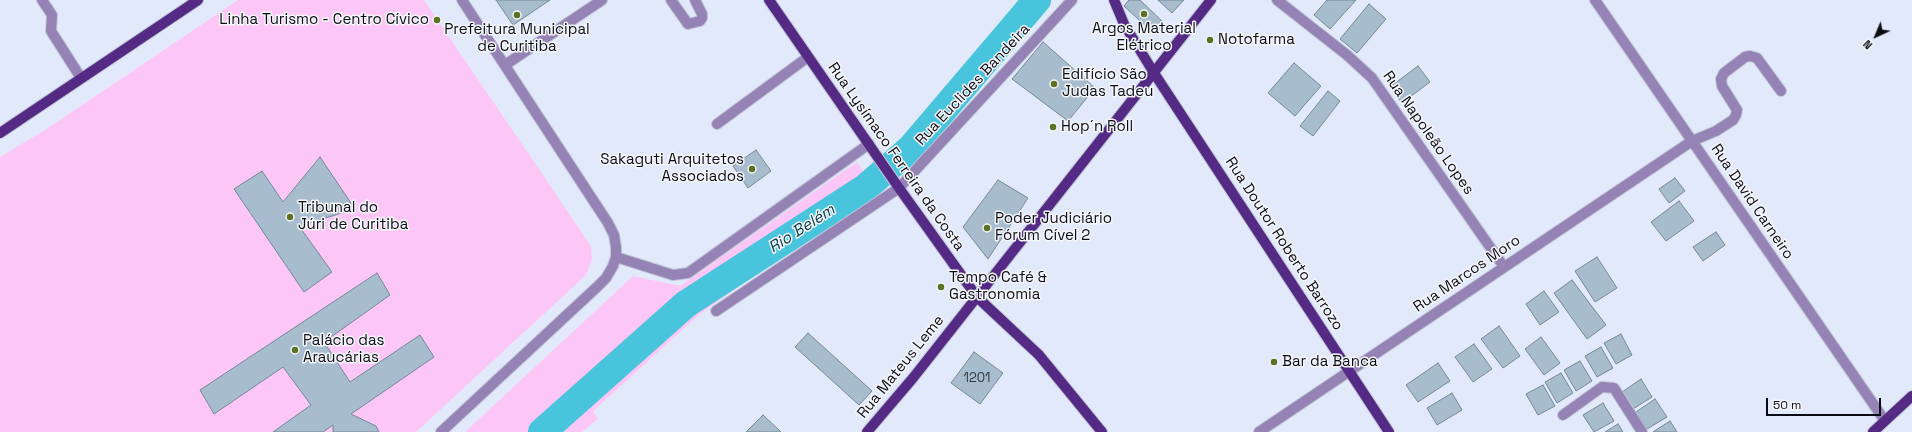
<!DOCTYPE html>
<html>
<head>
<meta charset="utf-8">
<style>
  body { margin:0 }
  #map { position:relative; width:1912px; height:432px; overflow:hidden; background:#e2e9fb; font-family:"Space Grotesk",sans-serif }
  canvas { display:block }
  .north { position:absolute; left:1856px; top:16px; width:40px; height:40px; -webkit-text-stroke:3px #f5f6fb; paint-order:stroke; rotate:224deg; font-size:11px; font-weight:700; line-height:16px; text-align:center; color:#0b0d14 }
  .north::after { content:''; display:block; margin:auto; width:14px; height:18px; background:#0b0d14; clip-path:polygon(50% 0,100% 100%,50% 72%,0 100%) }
  .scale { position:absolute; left:1766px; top:398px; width:115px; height:18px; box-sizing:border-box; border:2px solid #0b0d14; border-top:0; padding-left:5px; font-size:12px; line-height:14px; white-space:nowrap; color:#0b0d14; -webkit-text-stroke:3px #f5f6fb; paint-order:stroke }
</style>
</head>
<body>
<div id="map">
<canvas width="1912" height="432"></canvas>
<div class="north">N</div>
<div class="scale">50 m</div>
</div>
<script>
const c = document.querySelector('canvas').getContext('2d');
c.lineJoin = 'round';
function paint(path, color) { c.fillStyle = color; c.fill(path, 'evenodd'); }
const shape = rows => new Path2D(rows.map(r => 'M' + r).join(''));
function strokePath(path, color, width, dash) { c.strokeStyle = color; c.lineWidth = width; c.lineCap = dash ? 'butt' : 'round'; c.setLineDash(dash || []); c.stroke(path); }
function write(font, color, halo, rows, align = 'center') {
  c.font = font + ' "Space Grotesk",sans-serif'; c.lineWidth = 3; c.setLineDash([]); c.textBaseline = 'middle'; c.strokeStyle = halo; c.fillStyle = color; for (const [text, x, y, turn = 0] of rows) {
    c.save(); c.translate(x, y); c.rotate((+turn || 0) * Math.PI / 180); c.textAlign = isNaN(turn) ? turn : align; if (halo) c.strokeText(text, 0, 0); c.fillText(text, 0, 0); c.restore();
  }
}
const green = shape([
  [238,0,424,0,591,246,592,259,586,275,416,432,0,432,0,157,45,130],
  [857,162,876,189,700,314,593,411,598,419,582,432,465,432,633,276,680,286]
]);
const river = shape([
  [542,432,686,304,865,188,911,148,1037,0]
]);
const building = shape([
  [496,0,550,0,513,25,496,0],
  [1129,0,1140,0,1164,23,1154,34,1124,6,1129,0],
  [1158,0,1184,0,1172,13,1158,0],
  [1327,0,1356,0,1330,29,1314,15,1327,0],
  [1369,4,1386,19,1357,53,1340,39,1369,4],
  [1043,42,1095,88,1068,121,1012,79,1043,42],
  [1294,63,1321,86,1295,116,1268,93,1294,63],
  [1418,66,1430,82,1402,103,1390,87,1418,66],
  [1328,91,1340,101,1313,136,1300,126,1328,91],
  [756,150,771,171,748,188,733,166,756,150],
  [320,157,355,209,299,226,332,272,304,292,234,189,262,171,283,202,320,157],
  [1675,178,1685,191,1669,203,1659,189,1675,178],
  [998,180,1028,198,988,259,963,227,998,180],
  [1679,201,1694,221,1666,241,1651,222,1679,201],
  [1716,232,1725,245,1703,261,1693,247,1716,232],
  [1597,257,1617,288,1595,302,1575,271,1597,257],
  [377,273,390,295,324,342,350,382,420,335,434,357,351,414,376,426,379,432,333,432,333,425,323,432,273,432,311,405,283,367,214,414,200,390,377,273],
  [1572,280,1606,325,1587,339,1554,293,1572,280],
  [1544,291,1559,312,1540,325,1526,304,1544,291],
  [1499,326,1520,356,1503,368,1481,339,1499,326],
  [808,333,872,391,859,405,795,347,808,333],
  [1621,334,1632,355,1616,364,1604,343,1621,334],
  [1541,337,1560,363,1544,375,1525,349,1541,337],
  [1474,344,1492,369,1473,382,1455,357,1474,344],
  [1601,347,1613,368,1597,377,1585,356,1601,347],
  [974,352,1003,373,980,404,951,383,974,352],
  [1580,361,1592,381,1576,391,1564,370,1580,361],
  [1438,363,1450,381,1418,402,1406,385,1438,363],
  [1561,373,1573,393,1557,403,1545,382,1561,373],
  [1641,379,1652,397,1633,409,1622,392,1641,379],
  [1543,385,1555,406,1538,415,1526,394,1543,385],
  [1452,393,1462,410,1437,425,1427,408,1452,393],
  [1655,399,1667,417,1647,429,1636,412,1655,399],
  [1603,403,1614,421,1594,432,1583,415,1603,403],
  [763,415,781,432,746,432,763,415],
  [1670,421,1677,432,1653,432,1670,421],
  [1618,424,1623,432,1605,432,1618,424]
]);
const minor = shape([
  [42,0,52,15,51,31,81,78],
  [671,0,688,24,700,21,702,18,702,14,695,0],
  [1277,0,1347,55,1372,78,1504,267],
  [1595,0,1885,421],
  [505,65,602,0],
  [717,124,808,57],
  [616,257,673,275,688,273,869,144],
  [716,311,899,188,1072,0],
  [1563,415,1602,387,1614,388,1642,432],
  [441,432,597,287,606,278,613,266,616,257,616,247,614,235,608,223,462,0],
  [1259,432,1692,141,1716,131,1733,120,1736,115,1737,110,1722,86,1721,79,1724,73,1745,57,1750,56,1757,58,1781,91]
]);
const major = shape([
  [769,0,899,188,977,297,1039,355,1102,432],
  [1114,0,1124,24,1154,73,1389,432],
  [0,133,198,0],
  [867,432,913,378,1211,0],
  [1873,432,1912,396]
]);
const markers = [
  [1144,14,4,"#5b7223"],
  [517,15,4,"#5b7223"],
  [437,20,4,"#5b7223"],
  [1210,40,4,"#5b7223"],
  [1054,84,4,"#5b7223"],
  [1053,127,4,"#5b7223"],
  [752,169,4,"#5b7223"],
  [290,217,4,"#5b7223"],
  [987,228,4,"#5b7223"],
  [941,287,4,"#5b7223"],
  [295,350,4,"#5b7223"],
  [1274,362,4,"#5b7223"]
];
const numberNames = [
  ["1201",977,378]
];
const poiNames = [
  ["Linha Turismo - Centro Cívico",429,20,"right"],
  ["Argos Material",1144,29,"center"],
  ["Elétrico",1144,46,"center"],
  ["Prefeitura Municipal",517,30,"center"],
  ["de Curitiba",517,47,"center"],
  ["Notofarma",1218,40],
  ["Edifício São",1062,75],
  ["Judas Tadeu",1062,92],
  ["Hop´n Roll",1061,127],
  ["Sakaguti Arquitetos",744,160,"right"],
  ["Associados",744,177,"right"],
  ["Tribunal do",298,208],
  ["Júri de Curitiba",298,225],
  ["Poder Judiciário",995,219],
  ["Fórum Cível 2",995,236],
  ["Tempo Café &",949,278],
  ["Gastronomia",949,295],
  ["Palácio das",303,341],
  ["Araucárias",303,358],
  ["Bar da Banca",1282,362]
];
const streetNames = [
  ["Rua Euclides Bandeira",973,85,-47],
  ["Rua Napoleão Lopes",1428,133,55],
  ["Rua Lysímaco Ferreira da Costa",896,157,55],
  ["Rua David Carneiro",1752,202,56],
  ["Rua Doutor Roberto Barrozo",1284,244,57],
  ["Rua Marcos Moro",1467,274,-34],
  ["Rua Mateus Leme",901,367,-51]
];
const waterNames = [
  ["Rio Belém",802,229,-33]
];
paint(green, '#fcc7f6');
strokePath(river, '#48c4dc', 28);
paint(building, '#a7bccc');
strokePath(building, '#758998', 1);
strokePath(minor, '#c0c6d6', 12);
strokePath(major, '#c0c6d6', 12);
strokePath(minor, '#9683b6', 10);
strokePath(major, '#542a85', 10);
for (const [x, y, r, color] of markers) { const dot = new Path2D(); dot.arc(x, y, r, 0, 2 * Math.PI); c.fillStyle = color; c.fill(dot); strokePath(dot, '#f5f6fb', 1.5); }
write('13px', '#323942', null, numberNames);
write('15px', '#0b0d14', '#f5f6fb', poiNames, 'left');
write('15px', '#0b0d14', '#f5f6fb', streetNames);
write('italic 16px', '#003b45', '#f5f6fb', waterNames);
</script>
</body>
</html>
